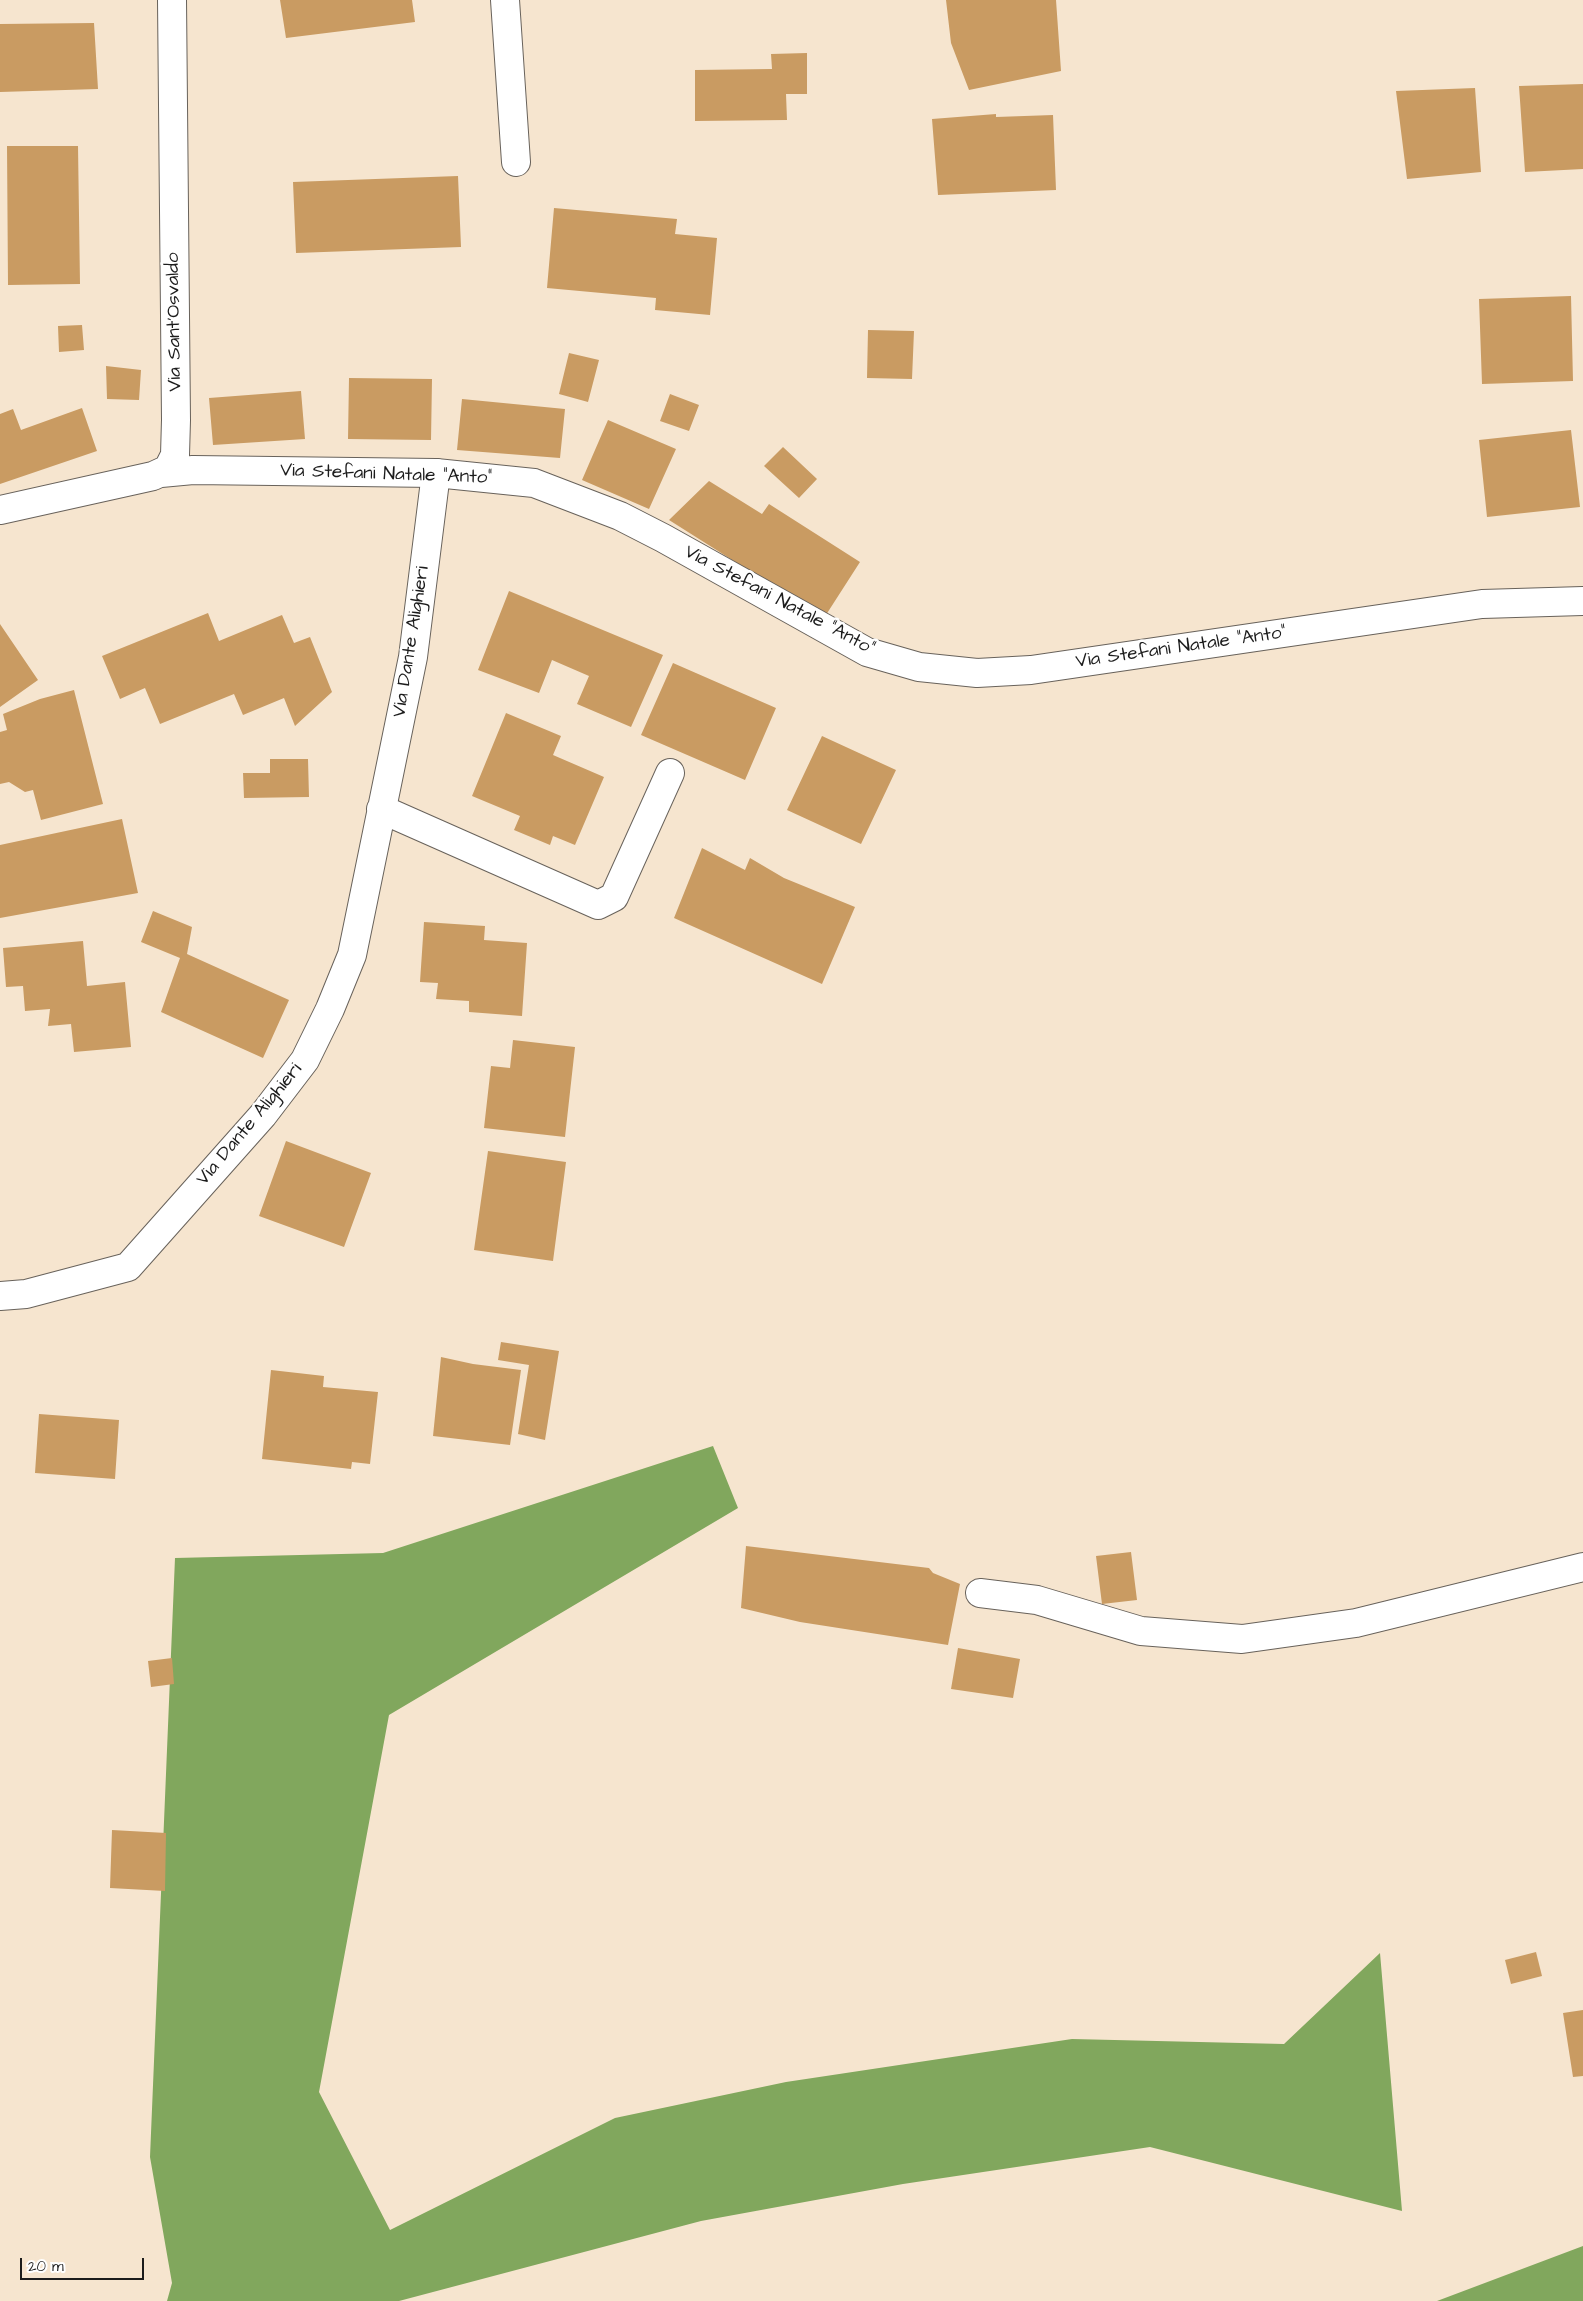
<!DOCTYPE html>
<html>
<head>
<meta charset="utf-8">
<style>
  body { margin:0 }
  #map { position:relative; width:1583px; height:2301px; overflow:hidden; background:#f6e5cf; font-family:"Architects Daughter",sans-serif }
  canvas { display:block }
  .scale { position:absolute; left:20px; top:2258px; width:124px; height:22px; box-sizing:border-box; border:2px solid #1c1c1c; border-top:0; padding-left:6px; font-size:15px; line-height:18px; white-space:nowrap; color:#1c1c1c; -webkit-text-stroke:4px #fff; paint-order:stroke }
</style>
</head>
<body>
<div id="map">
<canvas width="1583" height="2301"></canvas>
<div class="scale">20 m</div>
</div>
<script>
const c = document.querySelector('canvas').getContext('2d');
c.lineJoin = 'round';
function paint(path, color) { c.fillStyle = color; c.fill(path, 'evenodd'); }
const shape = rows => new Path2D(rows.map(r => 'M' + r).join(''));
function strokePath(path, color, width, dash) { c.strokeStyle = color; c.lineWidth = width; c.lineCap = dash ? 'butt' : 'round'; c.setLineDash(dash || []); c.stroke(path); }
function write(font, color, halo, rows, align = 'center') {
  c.font = font + ' "Architects Daughter",sans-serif'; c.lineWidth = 5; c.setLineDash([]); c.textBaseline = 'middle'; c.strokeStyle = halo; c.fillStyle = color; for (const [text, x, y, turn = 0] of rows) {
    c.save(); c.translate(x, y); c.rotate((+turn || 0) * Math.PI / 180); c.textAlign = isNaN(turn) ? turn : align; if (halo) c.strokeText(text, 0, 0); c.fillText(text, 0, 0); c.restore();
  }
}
const forest = shape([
  [713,1446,738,1508,389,1715,319,2092,390,2230,615,2118,786,2082,1072,2039,1284,2044,1380,1953,1402,2211,1150,2147,903,2184,701,2221,399,2301,167,2301,172,2283,150,2157,175,1558,383,1553],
  [1583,2246,1583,2301,1434,2301,1437,2301]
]);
const building = shape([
  [280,0,412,0,415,22,286,38],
  [946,0,1056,0,1061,71,969,90,951,43],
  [94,23,98,89,0,92,0,24],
  [807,53,807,94,786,94,787,120,695,121,695,70,772,69,771,54],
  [1583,84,1583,169,1525,172,1519,86],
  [1475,88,1481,172,1407,179,1396,91],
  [996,114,996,117,1053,115,1056,190,938,195,932,119],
  [7,146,78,146,80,284,8,285],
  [458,176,461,247,296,253,293,182],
  [554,208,677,219,675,234,717,238,710,315,655,310,656,298,547,288],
  [1571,296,1573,381,1482,384,1479,299],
  [82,325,84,350,59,352,58,326],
  [868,330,914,331,912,379,867,378],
  [569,353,599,360,588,402,559,394],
  [106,366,141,370,139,400,107,399],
  [349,378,432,379,431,440,348,439],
  [301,391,305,439,213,445,209,398],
  [670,394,699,405,689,431,660,421],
  [462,399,565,409,560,458,457,450],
  [82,408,97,451,0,484,0,414,13,409,21,430],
  [608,420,676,449,649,509,582,480],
  [1571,430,1580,507,1487,517,1479,440],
  [783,447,817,479,799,498,764,466],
  [709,481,762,514,769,504,860,562,824,618,669,520],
  [509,591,663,655,631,727,577,704,589,676,552,660,539,693,478,670],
  [208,613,219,641,282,615,294,643,310,637,332,692,295,726,284,698,243,715,234,694,160,724,145,688,120,699,102,656],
  [0,624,38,680,0,707],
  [673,663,776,708,745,780,641,735],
  [74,690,103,804,41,820,33,790,25,792,9,782,0,784,0,732,7,730,3,714,40,699],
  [506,713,561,736,553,755,604,777,575,845,553,836,550,845,514,830,520,816,472,796],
  [822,736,896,770,861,844,787,810],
  [270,759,308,759,309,797,244,798,243,773,270,773],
  [122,819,138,893,0,918,0,845],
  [702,848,745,870,750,858,784,878,855,907,822,984,674,918],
  [153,911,192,927,187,954,289,1000,263,1058,161,1012,180,958,141,942],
  [424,922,485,926,484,940,527,943,522,1016,469,1012,469,1001,436,999,438,983,420,982],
  [83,941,87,986,125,982,131,1047,74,1052,71,1024,48,1026,50,1009,25,1011,23,986,6,987,3,948],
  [513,1040,575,1047,565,1137,484,1128,491,1066,510,1068],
  [286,1141,371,1173,344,1247,259,1216],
  [488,1151,566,1162,553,1261,474,1250],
  [501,1342,559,1351,545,1440,518,1434,529,1365,498,1360],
  [441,1357,473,1364,521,1370,510,1445,433,1436],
  [271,1370,324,1376,323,1387,378,1392,370,1464,352,1462,351,1469,262,1459],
  [39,1414,119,1420,115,1479,35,1473],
  [746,1546,929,1568,933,1573,960,1584,948,1645,800,1622,741,1608],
  [1131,1552,1137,1600,1102,1604,1096,1556],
  [958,1648,1020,1659,1013,1698,951,1689],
  [172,1658,174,1684,151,1687,148,1661],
  [112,1830,166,1833,165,1891,110,1888],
  [1536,1952,1542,1976,1511,1984,1505,1960],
  [1583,2010,1583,2076,1573,2077,1563,2013]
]);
const minor = shape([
  [505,0,516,162],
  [381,809,598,905,614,897,670,773],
  [0,1296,26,1294,128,1267,263,1115,305,1060,330,1009,352,955,413,657,436,473],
  [980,1593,1037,1600,1141,1631,1242,1639,1356,1623,1583,1567]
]);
const tertiary = shape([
  [161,473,193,470,436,473,534,483,620,516,663,538,867,652,919,667,977,673,1031,670,1482,604,1583,601],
  [0,510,153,476,168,469,175,455,176,420,172,0]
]);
const streetNames = [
  ["Via Sant'Osvaldo",175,322,-91],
  ["Via Stefani Natale \"Anto\"",386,475,2],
  ["Via Stefani Natale \"Anto\"",779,601,28],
  ["Via Dante Alighieri",412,642,-81],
  ["Via Stefani Natale \"Anto\"",1181,648,-8],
  ["Via Dante Alighieri",250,1125,-50]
];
paint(forest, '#81a75d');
paint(building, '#c99b62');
strokePath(minor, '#68625b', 30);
strokePath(tertiary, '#68625b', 30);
strokePath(minor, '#fff', 28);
strokePath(tertiary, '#fff', 28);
write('19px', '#1c1c1c', '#fff', streetNames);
</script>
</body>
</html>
